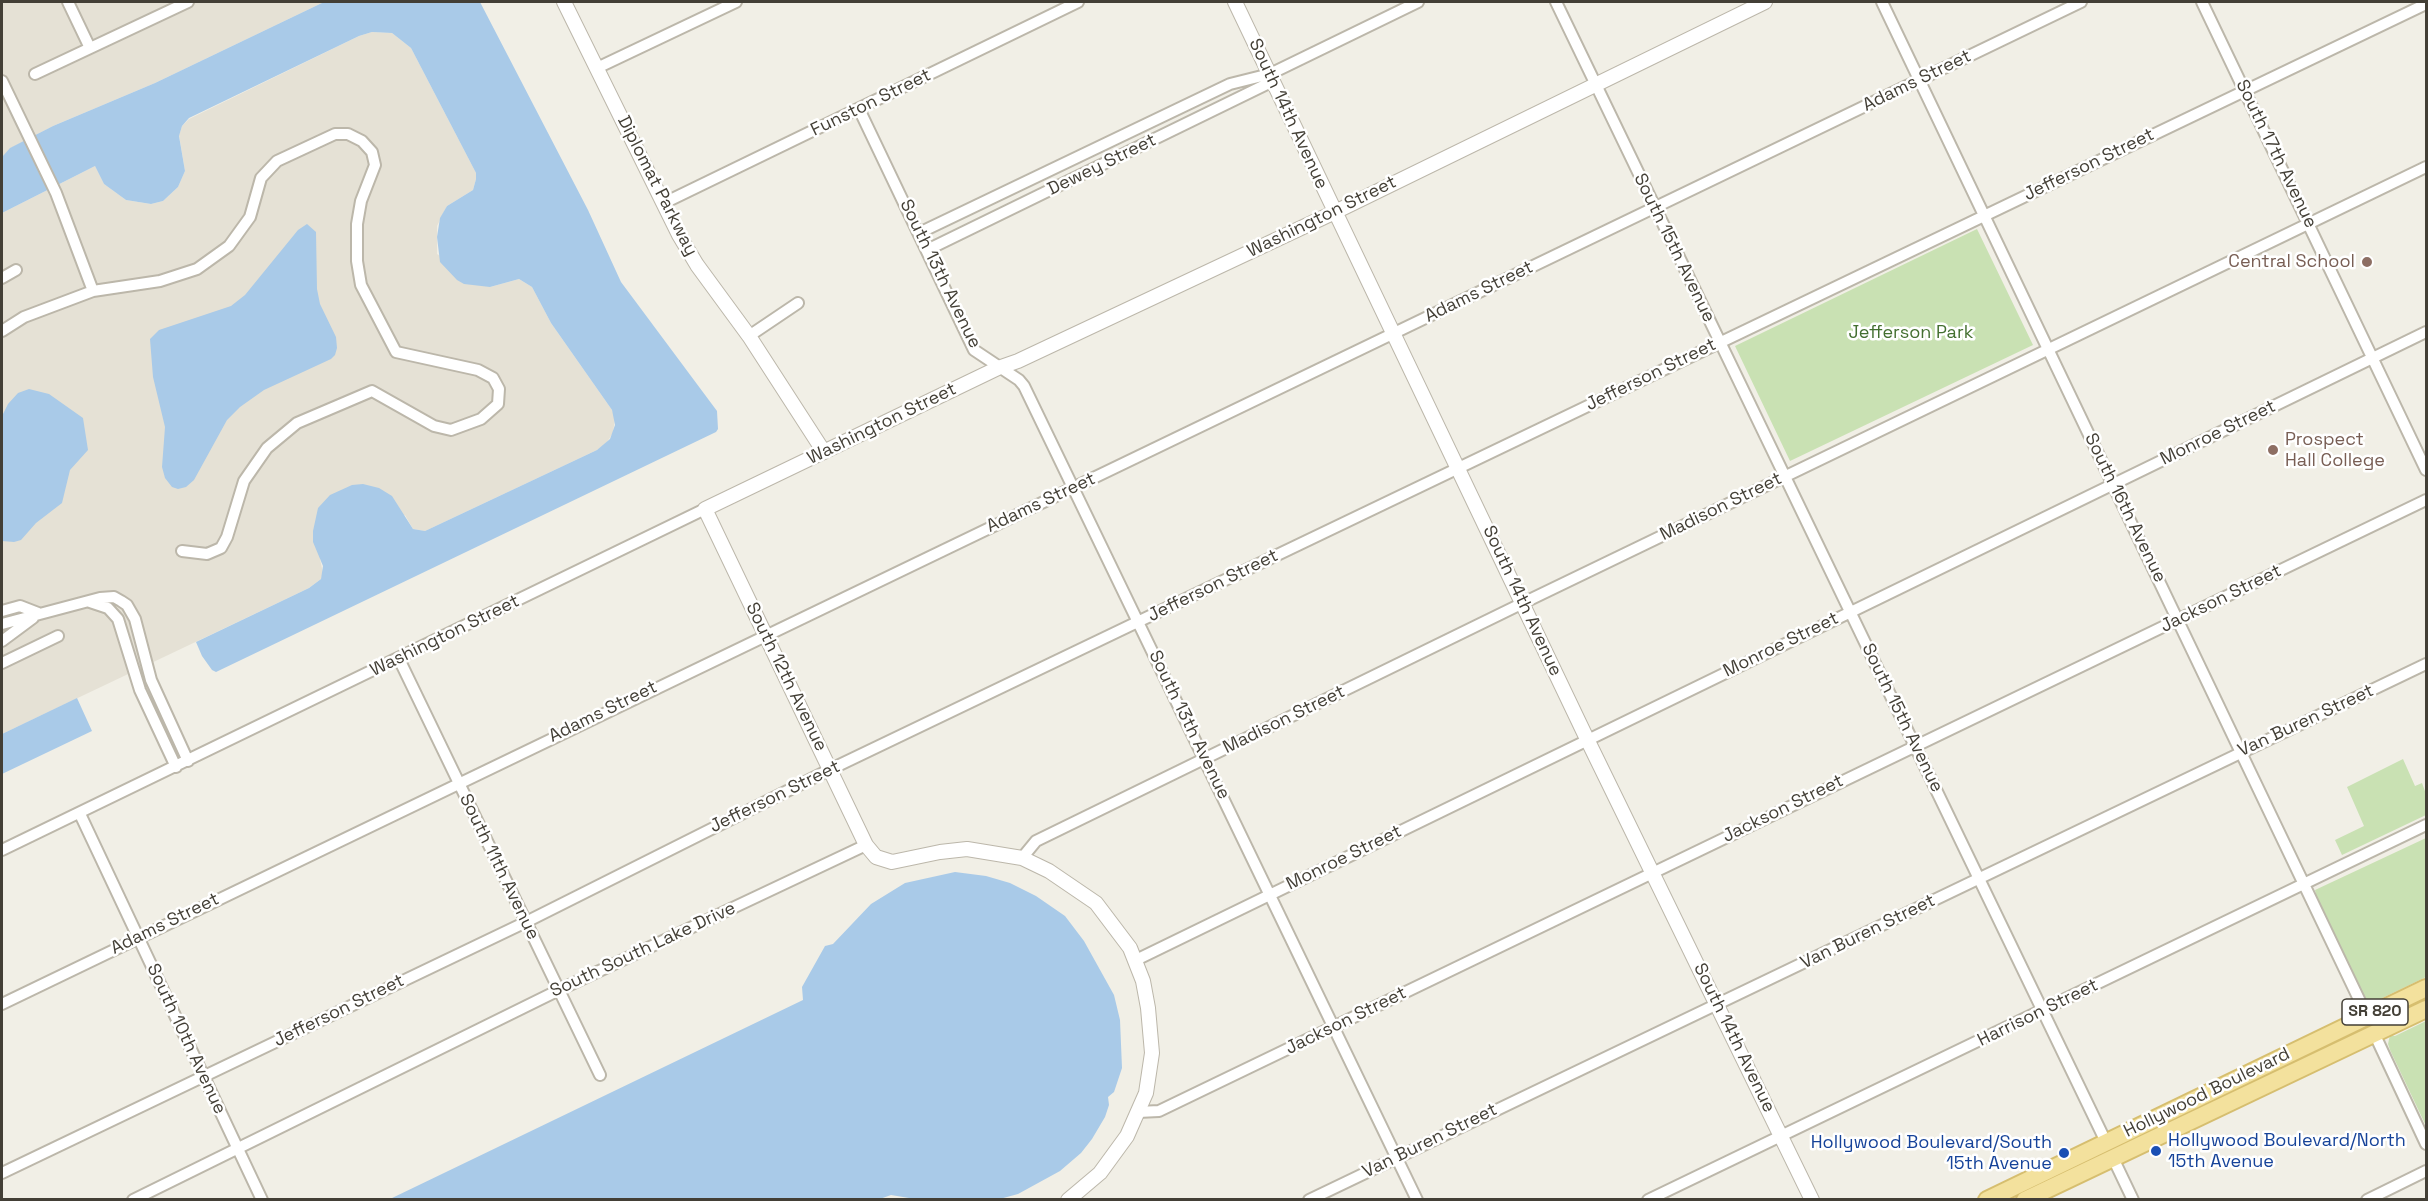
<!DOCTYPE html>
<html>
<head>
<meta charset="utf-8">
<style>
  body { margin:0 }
  #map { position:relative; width:2428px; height:1201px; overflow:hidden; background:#f1efe6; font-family:"Space Grotesk",sans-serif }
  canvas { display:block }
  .frame { position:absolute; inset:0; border:3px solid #433f36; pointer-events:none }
</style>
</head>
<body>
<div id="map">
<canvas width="2428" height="1201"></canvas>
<div class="frame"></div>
</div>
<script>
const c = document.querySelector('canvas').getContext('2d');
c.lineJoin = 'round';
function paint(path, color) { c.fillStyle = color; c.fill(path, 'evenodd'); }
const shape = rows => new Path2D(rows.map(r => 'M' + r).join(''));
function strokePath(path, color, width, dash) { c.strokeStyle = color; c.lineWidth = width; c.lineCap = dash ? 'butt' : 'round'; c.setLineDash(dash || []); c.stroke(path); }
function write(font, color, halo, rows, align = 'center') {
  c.font = font + ' "Space Grotesk",sans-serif'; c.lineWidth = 5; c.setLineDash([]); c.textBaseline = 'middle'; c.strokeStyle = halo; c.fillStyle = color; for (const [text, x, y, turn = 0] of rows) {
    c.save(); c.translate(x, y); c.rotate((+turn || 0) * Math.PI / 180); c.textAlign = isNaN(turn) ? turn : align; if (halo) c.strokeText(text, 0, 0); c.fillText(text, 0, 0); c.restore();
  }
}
const residential = shape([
  [2,2,324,2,155,83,53,126,11,148,2,157],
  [372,32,392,33,411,48,476,173,476,179,473,190,447,206,437,226,437,254,490,287,519,279,532,287,551,323,612,410,615,418,613,433,605,445,597,450,425,531,413,529,405,515,320,559,323,573,321,579,309,588,2,734,2,213,95,166,104,184,126,200,151,204,163,201,178,187,185,171,179,135,182,126,189,119,359,36]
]);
const green = shape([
  [1977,229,2033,345,1790,461,1735,346],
  [2403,759,2415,786,2422,783,2426,794,2426,815,2342,855,2335,840,2364,826,2347,787],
  [2426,838,2426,977,2372,1003,2365,999,2317,900,2315,890],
  [2426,1021,2426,1126,2390,1050,2388,1044,2390,1035,2395,1036]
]);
const water = shape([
  [324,2,480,2,588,210,621,282,717,411,718,429,716,432,216,672,212,670,202,656,196,642,309,588,321,579,323,566,313,542,313,531,318,508,330,495,352,485,363,484,379,488,392,496,413,529,425,531,597,450,610,439,615,425,612,410,551,323,532,287,519,279,490,287,464,284,457,280,440,262,437,237,440,218,447,206,473,190,476,179,476,173,411,48,392,33,372,32,359,36,189,118,182,126,179,136,185,171,178,187,163,201,151,204,126,200,104,184,95,166,2,213,2,157,10,148,53,126,155,83],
  [307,224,316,232,317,289,320,304,336,337,337,348,335,355,331,359,264,390,240,407,227,420,194,480,186,487,178,489,172,487,165,478,162,467,165,427,153,377,150,339,159,330,231,306,245,295,298,230],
  [29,389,49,394,83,418,88,450,70,470,62,503,36,523,21,540,14,542,2,541,2,416,8,404,18,393],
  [77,698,92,731,2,774,2,734],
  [955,872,986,876,1010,883,1036,896,1065,916,1084,941,1114,995,1120,1020,1122,1068,1114,1092,1108,1097,1109,1105,1105,1117,1092,1139,1081,1153,1060,1171,1018,1194,996,1200,921,1200,891,1195,877,1200,390,1199,803,1000,802,987,825,946,833,944,871,904,905,883]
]);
const minor = shape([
  [68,2,90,48],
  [1556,2,2106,1142],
  [1882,2,2367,1016],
  [2202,2,2426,470],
  [597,68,736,2],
  [35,74,188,2],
  [2,81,56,193,93,291],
  [859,109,974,350,1019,380,1024,386,1417,1200],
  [664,203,1078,2],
  [919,233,1230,84,1270,74,1418,2],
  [927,250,1267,84,1270,74],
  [2,278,16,270],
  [2,331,24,317,93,291,160,281,197,269,229,246,250,217,261,178,277,161,335,134,348,134,362,141,372,152,375,165,361,201,357,224,357,261,361,285,396,352,478,370,493,378,499,389,498,404,481,419,451,430,434,426,372,391,297,423,267,448,244,481,227,537,221,548,207,554,182,551],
  [749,336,798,303],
  [90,602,108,608,118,619,140,690,176,767],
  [2,611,20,606,38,613],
  [2,624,100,598,114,597,121,601,127,605,135,619,151,680,188,761],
  [2,641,33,618],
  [399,659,600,1075],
  [2,663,58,636],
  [80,814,262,1200],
  [2,850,705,509],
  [1022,858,1036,841,1523,603,2426,167],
  [1136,960,2426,332],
  [2,1004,2081,2],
  [2374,1033,2426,1144],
  [1138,1112,1159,1111,2426,500],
  [2113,1158,2133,1200],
  [2,1173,526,922,831,769,2426,4],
  [133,1200,559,990,866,845],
  [1309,1200,2426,664],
  [1648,1200,2426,825],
  [2367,1200,2426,1171]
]);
const tertiary = shape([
  [564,2,679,235,697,265,749,336,824,452],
  [1235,2,1587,739,1812,1200],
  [1068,1200,1100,1173,1127,1136,1146,1093,1152,1053,1148,1008,1143,981,1130,948,1096,903,1049,871,1022,858,967,849,940,852,892,862,876,857,866,845,705,509,998,368,1018,361,1335,212,1765,2]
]);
const primary = shape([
  [1987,1200,2426,988],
  [2025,1200,2426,1009]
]);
const markers = [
  [2367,262,6,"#8d6e63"],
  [2273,450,6,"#8d6e63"],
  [2156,1151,6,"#1a4fb4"],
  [2064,1153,6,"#1a4fb4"]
];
const shields = [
  [2375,1012,66]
];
const shieldNames = [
  ["SR 820",2375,1012]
];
const streetNames = [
  ["Adams Street",1917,81,-26],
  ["Funston Street",871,103,-26],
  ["South 14th Avenue",1288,114,65],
  ["South 17th Avenue",2276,154,64],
  ["Dewey Street",1102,165,-26],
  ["Jefferson Street",2089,165,-26],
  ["Diplomat Parkway",657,186,63],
  ["Washington Street",1322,217,-26],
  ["South 15th Avenue",1674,248,64],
  ["South 13th Avenue",940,274,64],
  ["Adams Street",1479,292,-26],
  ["Jefferson Street",1651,375,-26],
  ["Washington Street",882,424,-26],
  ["Monroe Street",2218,433,-26],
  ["Adams Street",1041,503,-25],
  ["Madison Street",1721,507,-26],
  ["South 16th Avenue",2125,508,64],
  ["Jefferson Street",1213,586,-26],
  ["Jackson Street",2221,599,-26],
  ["South 14th Avenue",1522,601,65],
  ["Washington Street",445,636,-26],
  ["Monroe Street",1781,645,-26],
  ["South 12th Avenue",786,677,64],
  ["Adams Street",603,712,-26],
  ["South 15th Avenue",1902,718,64],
  ["Madison Street",1284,720,-26],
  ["Van Buren Street",2306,721,-25],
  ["South 13th Avenue",1189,725,64],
  ["Jefferson Street",775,797,-26],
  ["Jackson Street",1783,809,-26],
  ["Monroe Street",1344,858,-26],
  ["South 11th Avenue",499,867,64],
  ["Adams Street",165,924,-26],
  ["Van Buren Street",1868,932,-26],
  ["South South Lake Drive",643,950,-25],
  ["Jefferson Street",339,1011,-26],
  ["Harrison Street",2038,1013,-26],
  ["Jackson Street",1346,1021,-26],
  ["South 14th Avenue",1734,1038,64],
  ["South 10th Avenue",186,1039,65],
  ["Hollywood Boulevard",2207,1093,-26],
  ["Van Buren Street",1430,1141,-26]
];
const educationNames = [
  ["Central School",2355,262],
  ["Prospect",2285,440,"left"],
  ["Hall College",2285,461,"left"]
];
const parkNames = [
  ["Jefferson Park",1911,333]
];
const transitNames = [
  ["Hollywood Boulevard/North",2168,1141],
  ["15th Avenue",2168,1162],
  ["Hollywood Boulevard/South",2052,1143,"right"],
  ["15th Avenue",2052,1164,"right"]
];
paint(residential, '#e5e1d5');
paint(green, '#c9e1b3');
paint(water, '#a9cae8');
strokePath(minor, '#bcb7aa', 14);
strokePath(tertiary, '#bcb7aa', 16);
strokePath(primary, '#d6be6f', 20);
strokePath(minor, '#fff', 10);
strokePath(tertiary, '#fff', 14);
strokePath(primary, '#f3e19d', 16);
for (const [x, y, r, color] of markers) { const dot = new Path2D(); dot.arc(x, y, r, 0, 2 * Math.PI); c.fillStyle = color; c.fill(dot); strokePath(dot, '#fff', 2); }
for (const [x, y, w] of shields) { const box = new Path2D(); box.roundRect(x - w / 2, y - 13, w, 26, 4.5); c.fillStyle = '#fff'; c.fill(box); strokePath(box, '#433f36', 1.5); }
write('bold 16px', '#433f36', null, shieldNames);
write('18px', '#433f36', '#fff', streetNames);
write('18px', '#785e54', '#fff', educationNames, 'right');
write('18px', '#436f30', '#fff', parkNames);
write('18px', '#164399', '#fff', transitNames, 'left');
</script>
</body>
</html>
